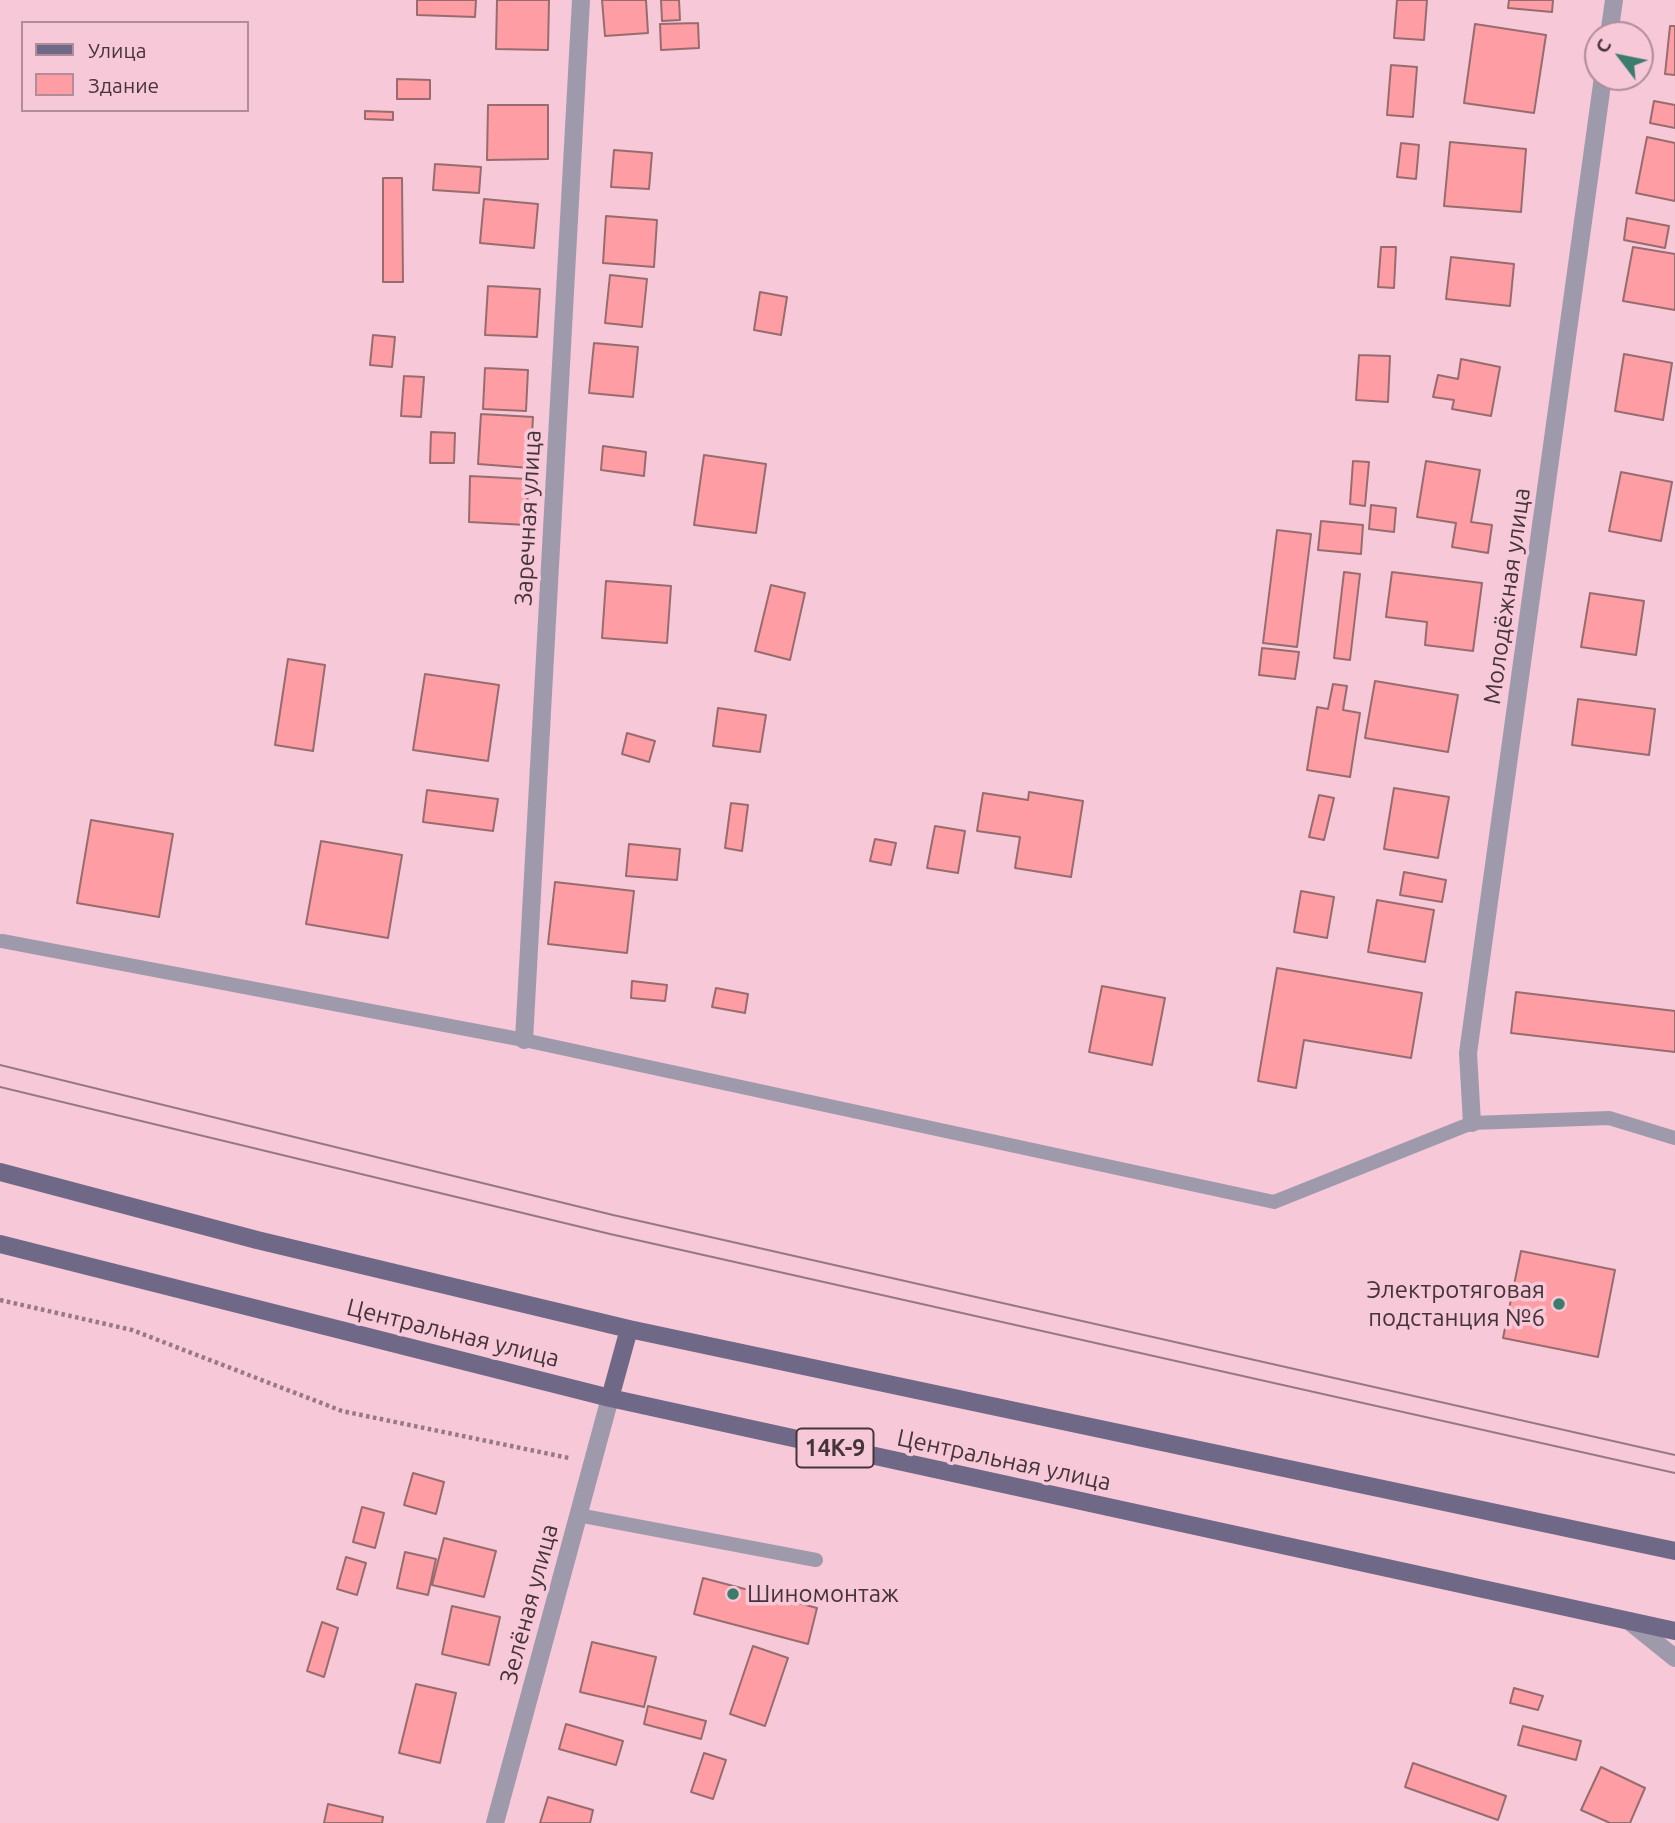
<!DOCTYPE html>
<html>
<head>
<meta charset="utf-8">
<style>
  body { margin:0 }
  #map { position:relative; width:1675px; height:1823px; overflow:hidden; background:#f6c8d8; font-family:Ubuntu,sans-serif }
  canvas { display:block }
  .legend { position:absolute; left:21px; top:21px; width:228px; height:91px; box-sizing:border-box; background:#f6c8d8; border:2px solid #b08d99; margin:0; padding:9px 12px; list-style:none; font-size:21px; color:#46343b }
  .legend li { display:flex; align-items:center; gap:14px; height:35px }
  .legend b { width:35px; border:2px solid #b08d99 }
  .north { position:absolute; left:1584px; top:21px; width:70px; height:70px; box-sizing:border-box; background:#f6c8d8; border:2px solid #b08d99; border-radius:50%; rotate:302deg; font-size:19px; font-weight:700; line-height:28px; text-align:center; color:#46343b }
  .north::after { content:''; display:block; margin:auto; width:24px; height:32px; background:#3b7c6d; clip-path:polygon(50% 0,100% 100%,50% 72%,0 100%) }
</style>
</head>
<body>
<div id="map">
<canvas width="1675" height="1823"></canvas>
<ul class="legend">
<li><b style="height:9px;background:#6f6886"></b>Улица</li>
<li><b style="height:19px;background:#ff9da4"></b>Здание</li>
</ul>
<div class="north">С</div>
</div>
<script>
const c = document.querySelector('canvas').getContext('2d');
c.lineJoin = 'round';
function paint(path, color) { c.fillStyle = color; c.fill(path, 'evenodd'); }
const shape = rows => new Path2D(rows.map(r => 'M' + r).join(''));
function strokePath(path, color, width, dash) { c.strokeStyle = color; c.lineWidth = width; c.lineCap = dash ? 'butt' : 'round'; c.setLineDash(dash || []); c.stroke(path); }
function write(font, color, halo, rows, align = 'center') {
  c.font = font + ' Ubuntu,sans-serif'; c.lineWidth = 7; c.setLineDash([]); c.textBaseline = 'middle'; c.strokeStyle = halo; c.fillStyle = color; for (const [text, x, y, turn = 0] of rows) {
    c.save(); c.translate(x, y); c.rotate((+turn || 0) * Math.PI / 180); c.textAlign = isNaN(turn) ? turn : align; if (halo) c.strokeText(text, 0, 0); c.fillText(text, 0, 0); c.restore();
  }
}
const building = shape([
  [417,0,476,0,475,17,417,15,417,0],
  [497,0,549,0,548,50,496,49,497,0],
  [602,0,646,0,648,33,605,36,602,0],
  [661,0,679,0,680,20,662,21,661,0],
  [1397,0,1427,0,1424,40,1394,38,1397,0],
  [1509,0,1553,0,1552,12,1508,8,1509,0],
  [698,23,699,48,661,50,660,24,698,23],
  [1475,24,1546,35,1534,113,1464,103,1475,24],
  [1670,26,1675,26,1675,75,1665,74,1670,26],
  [1391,65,1417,67,1413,117,1387,115,1391,65],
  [397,79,430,80,430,99,397,99,397,79],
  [1654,101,1675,105,1675,128,1650,123,1654,101],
  [488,105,548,105,548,159,487,160,488,105],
  [365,111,393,112,393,120,365,119,365,111],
  [1647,137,1675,143,1675,201,1636,193,1647,137],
  [1450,142,1526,149,1521,212,1444,206,1450,142],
  [1401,143,1419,145,1416,179,1397,177,1401,143],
  [614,150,652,153,649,189,611,187,614,150],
  [435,164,481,167,479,193,433,190,435,164],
  [383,178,402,178,403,282,383,282,383,178],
  [484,199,538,204,534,248,480,243,484,199],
  [606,216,657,220,654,267,603,263,606,216],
  [1627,218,1669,226,1665,248,1624,240,1627,218],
  [1381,247,1396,247,1394,288,1378,287,1381,247],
  [1633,247,1675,254,1675,310,1623,301,1633,247],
  [1451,257,1514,264,1510,306,1446,299,1451,257],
  [610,275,647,279,642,327,605,323,610,275],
  [488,286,540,289,537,337,485,335,488,286],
  [760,292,787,297,781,335,754,330,760,292],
  [373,335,395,337,392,367,370,365,373,335],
  [594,343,638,347,633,397,589,393,594,343],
  [1624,354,1672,363,1663,420,1615,411,1624,354],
  [1359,355,1390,356,1388,402,1356,400,1359,355],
  [1461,359,1500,367,1491,416,1452,409,1454,400,1433,397,1438,375,1458,379,1461,359],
  [485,368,528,370,526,411,483,409,485,368],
  [404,376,424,377,421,417,401,416,404,376],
  [481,414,533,417,530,468,478,464,481,414],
  [431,432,455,433,454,463,430,463,431,432],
  [603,446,646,452,644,476,601,470,603,446],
  [704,455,766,464,756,533,694,525,704,455],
  [1353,461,1369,462,1365,506,1350,504,1353,461],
  [1426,461,1480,470,1471,522,1492,525,1488,553,1452,547,1456,523,1417,517,1426,461],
  [1621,472,1672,482,1661,541,1609,531,1621,472],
  [470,476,528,479,527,525,469,522,470,476],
  [1371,505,1396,508,1394,532,1369,529,1371,505],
  [1321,521,1363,525,1361,554,1318,550,1321,521],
  [1277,530,1311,534,1297,647,1263,643,1277,530],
  [1344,572,1360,574,1350,660,1334,658,1344,572],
  [1392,572,1482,583,1473,651,1425,645,1427,622,1386,617,1392,572],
  [606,581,671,586,667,643,602,638,606,581],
  [771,585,805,593,790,660,755,651,771,585],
  [1590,593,1644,601,1636,655,1581,647,1590,593],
  [1262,648,1299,652,1295,679,1259,675,1262,648],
  [288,659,325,665,313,751,275,745,288,659],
  [425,674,499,685,488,761,413,750,425,674],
  [1375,681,1458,695,1448,752,1365,738,1375,681],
  [1333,684,1347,686,1343,710,1360,713,1350,777,1307,770,1317,707,1328,709,1333,684],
  [1578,699,1655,709,1649,755,1572,745,1578,699],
  [718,708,766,715,760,752,713,746,718,708],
  [627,733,655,741,649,762,622,754,627,733],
  [1394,788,1449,797,1438,858,1384,849,1394,788],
  [427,790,498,799,493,831,423,822,427,790],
  [1029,792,1083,801,1071,877,1015,868,1020,837,977,831,983,793,1028,800,1029,792],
  [1319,795,1334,798,1324,840,1309,837,1319,795],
  [731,803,748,805,742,851,725,848,731,803],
  [91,820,173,834,159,917,77,903,91,820],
  [935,826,965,831,958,873,927,868,935,826],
  [875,839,896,843,891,865,870,861,875,839],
  [321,841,402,855,388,938,306,924,321,841],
  [629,844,680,849,677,880,626,876,629,844],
  [1404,872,1446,880,1442,902,1400,895,1404,872],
  [555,882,634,891,627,953,548,944,555,882],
  [1301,891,1334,897,1327,938,1294,932,1301,891],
  [1377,900,1434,910,1425,962,1368,952,1377,900],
  [1277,968,1422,993,1411,1058,1304,1040,1296,1088,1258,1081,1277,968],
  [632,981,667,985,665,1001,631,998,632,981],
  [1102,986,1165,998,1152,1065,1089,1052,1102,986],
  [716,988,748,994,745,1013,712,1007,716,988],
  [1516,992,1675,1011,1675,1052,1511,1033,1516,992],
  [1521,1251,1615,1270,1598,1357,1503,1338,1521,1251],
  [413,1473,444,1482,436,1514,404,1505,413,1473],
  [362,1507,384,1513,375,1548,353,1542,362,1507],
  [444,1538,496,1551,484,1597,432,1585,444,1538],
  [405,1552,436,1559,428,1595,397,1588,405,1552],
  [346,1557,366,1563,357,1595,337,1589,346,1557],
  [703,1578,817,1608,808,1644,694,1614,703,1578],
  [452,1606,500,1617,489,1665,442,1654,452,1606],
  [322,1622,338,1628,324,1677,307,1671,322,1622],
  [592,1642,656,1657,644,1707,580,1692,592,1642],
  [753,1646,788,1658,765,1726,730,1714,753,1646],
  [416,1684,456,1693,440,1763,399,1753,416,1684],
  [1514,1688,1543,1696,1538,1710,1510,1703,1514,1688],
  [648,1706,706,1721,701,1739,644,1724,648,1706],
  [566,1724,623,1741,616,1765,559,1749,566,1724],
  [1523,1726,1581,1741,1576,1760,1518,1745,1523,1726],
  [704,1753,726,1760,713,1799,691,1792,704,1753],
  [1413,1763,1506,1796,1498,1820,1405,1787,1413,1763],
  [1601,1767,1645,1788,1630,1823,1610,1823,1581,1810,1601,1767],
  [548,1797,593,1810,590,1823,540,1823,548,1797],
  [328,1804,383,1817,382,1823,324,1823,328,1804]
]);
const path = shape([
  [0,1300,132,1330,342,1411,569,1458]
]);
const lane = shape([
  [2,941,524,1040,1274,1202,1472,1123,1609,1118,1675,1138],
  [578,1515,816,1560]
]);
const street = shape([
  [1609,35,1614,0],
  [524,1040,581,0],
  [1472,1123,1468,1053,1603,77],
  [1629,1621,1675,1658],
  [495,1823,610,1398]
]);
const primary = shape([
  [0,1172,257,1240,629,1329,1675,1551],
  [0,1244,610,1398,1675,1631],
  [610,1398,629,1329]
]);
const tram = shape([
  [0,1065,613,1215,1675,1455],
  [0,1087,610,1234,1675,1473]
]);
const markers = [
  [1559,1304,7,"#3b7c6d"],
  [733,1594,7,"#3b7c6d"]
];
const shields = [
  [835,1448,77]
];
const shieldNames = [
  ["14К-9",835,1448]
];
const streetNames = [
  ["Заречная улица",528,518,-87],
  ["Молодёжная улица",1507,596,-82],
  ["Центральная улица",453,1333,14],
  ["Центральная улица",1004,1460,12],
  ["Зелёная улица",529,1604,-75]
];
const poiNames = [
  ["Электротяговая",1545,1290],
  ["подстанция №6",1545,1318],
  ["Шиномонтаж",747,1594,"left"]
];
paint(building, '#ff9da4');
strokePath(building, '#976c6e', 2);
strokePath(path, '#977884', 4.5, [3.5, 3.5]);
strokePath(lane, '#9e9aab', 14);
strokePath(street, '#9e9aab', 18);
strokePath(primary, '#6f6886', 18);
strokePath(tram, '#967883', 2);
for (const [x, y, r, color] of markers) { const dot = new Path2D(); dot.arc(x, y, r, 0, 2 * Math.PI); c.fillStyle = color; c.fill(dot); strokePath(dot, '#f6c8d8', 2.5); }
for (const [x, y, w] of shields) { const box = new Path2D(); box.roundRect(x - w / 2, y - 19.5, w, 39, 5); c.fillStyle = '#f6c8d8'; c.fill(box); strokePath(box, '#46343b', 2); }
write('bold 23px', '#46343b', null, shieldNames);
write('24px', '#46343b', '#f6c8d8', streetNames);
write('24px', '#46343b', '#f6c8d8', poiNames, 'right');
</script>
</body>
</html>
